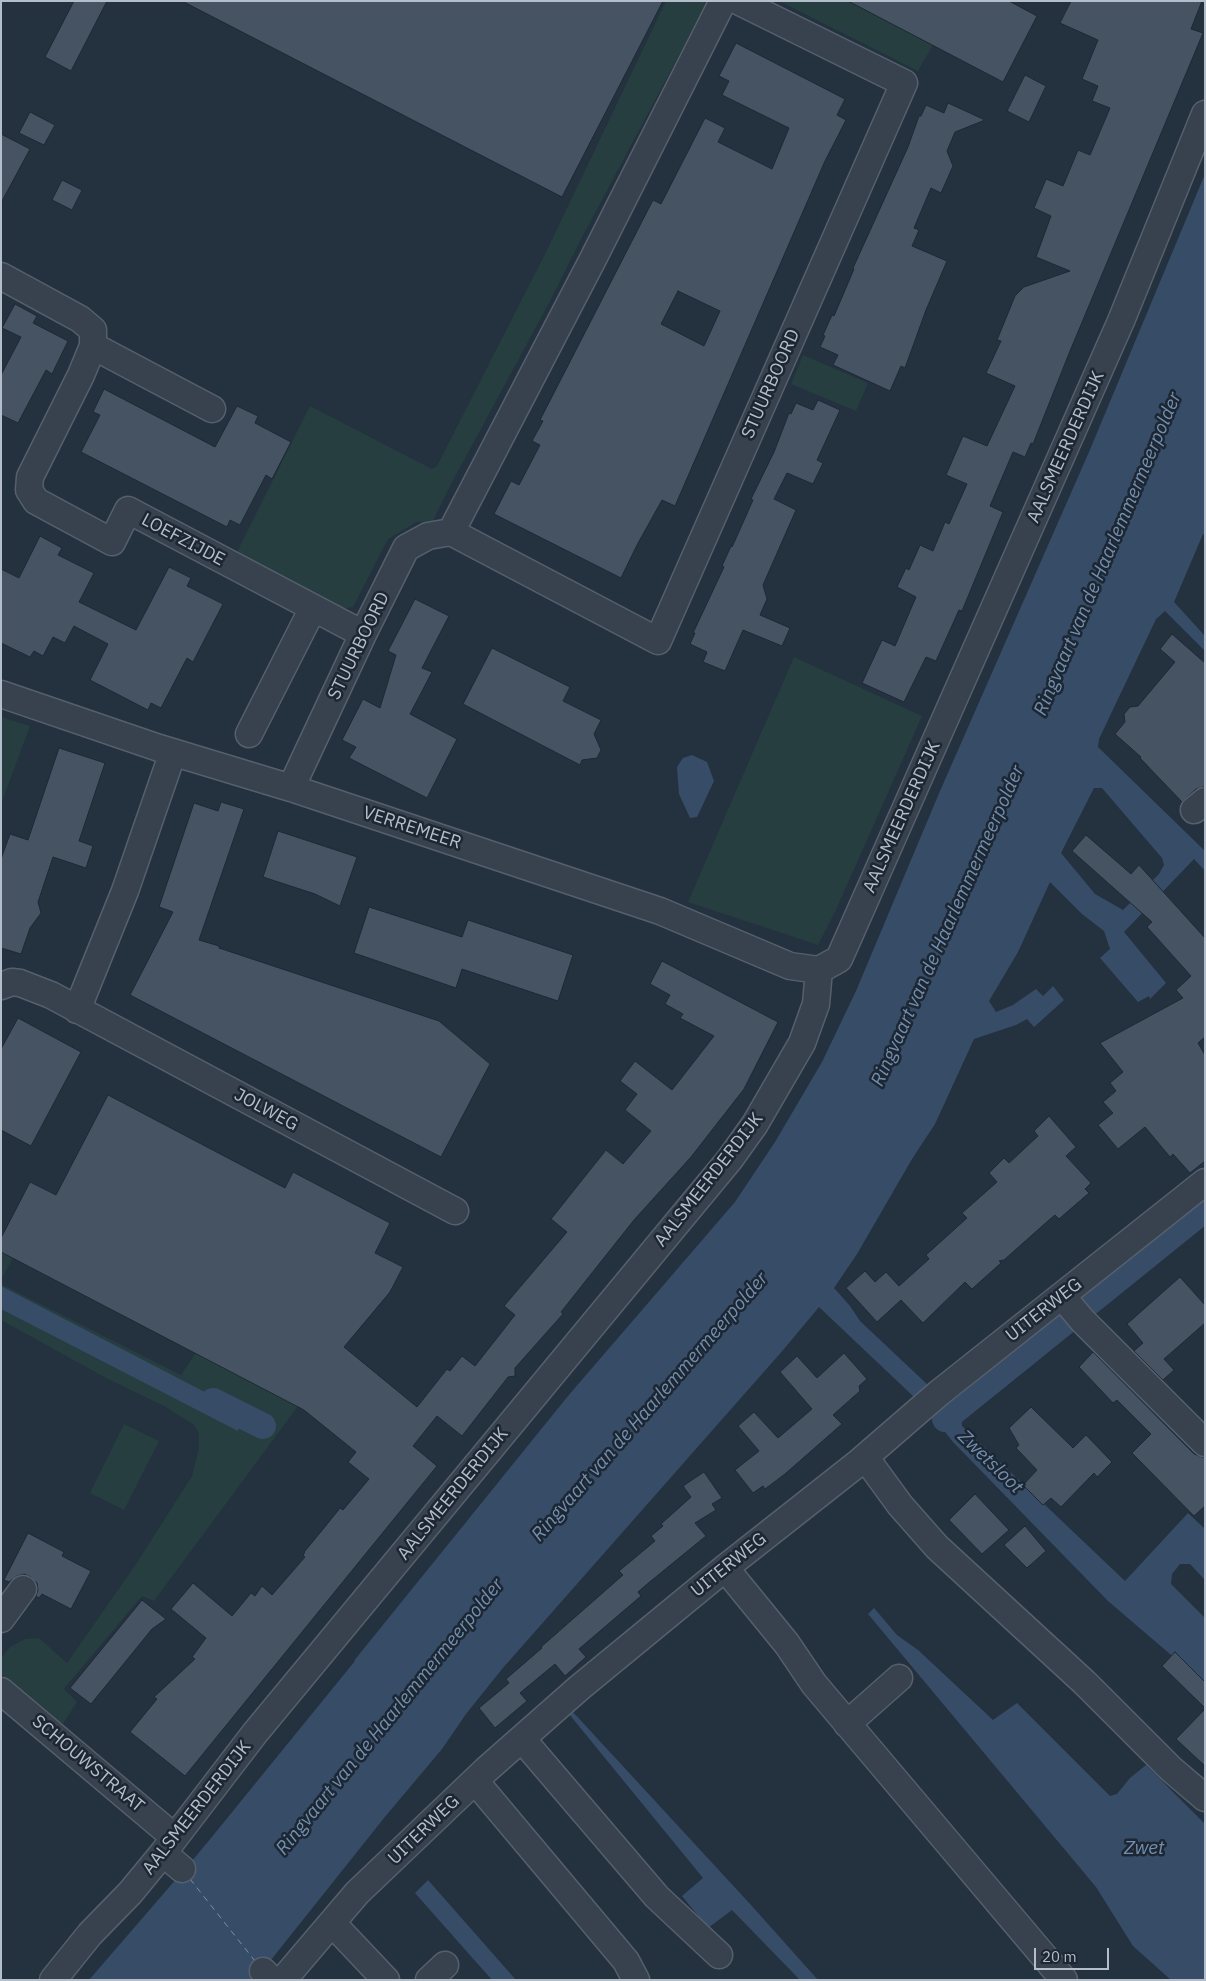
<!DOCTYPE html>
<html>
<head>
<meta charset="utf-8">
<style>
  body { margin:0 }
  #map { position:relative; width:1206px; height:1981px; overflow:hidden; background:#24313f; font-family:"IBM Plex Sans",sans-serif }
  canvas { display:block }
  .frame { position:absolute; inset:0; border:2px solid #b4bdca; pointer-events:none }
  .scale { position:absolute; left:1034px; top:1948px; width:75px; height:22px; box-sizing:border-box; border:2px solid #b4bdca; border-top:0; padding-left:6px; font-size:15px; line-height:18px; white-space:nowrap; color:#b4bdca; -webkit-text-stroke:4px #1d2734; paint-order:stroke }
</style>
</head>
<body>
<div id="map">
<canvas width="1206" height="1981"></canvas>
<div class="frame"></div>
<div class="scale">20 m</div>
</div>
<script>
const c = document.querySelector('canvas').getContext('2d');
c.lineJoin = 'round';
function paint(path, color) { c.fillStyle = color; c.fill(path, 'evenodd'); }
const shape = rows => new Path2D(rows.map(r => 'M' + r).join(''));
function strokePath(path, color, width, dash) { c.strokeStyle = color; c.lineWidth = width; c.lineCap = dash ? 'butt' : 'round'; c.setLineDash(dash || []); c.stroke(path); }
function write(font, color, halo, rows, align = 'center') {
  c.font = font + ' "IBM Plex Sans",sans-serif'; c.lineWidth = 5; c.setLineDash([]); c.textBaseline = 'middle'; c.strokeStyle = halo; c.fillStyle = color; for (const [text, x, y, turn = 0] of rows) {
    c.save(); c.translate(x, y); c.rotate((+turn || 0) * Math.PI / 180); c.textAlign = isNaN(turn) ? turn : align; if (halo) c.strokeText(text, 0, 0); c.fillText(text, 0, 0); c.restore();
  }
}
const green = shape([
  [666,1,708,1,579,243,549,303,450,486,433,521,417,522,388,539,353,607,342,609,236,554,310,406,432,469,437,466,546,252],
  [779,1,848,1,933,45,918,71],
  [803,355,868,383,856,411,791,384],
  [794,657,922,716,835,912,818,945,688,902],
  [1,717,30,726,1,804],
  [1,1243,15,1254,1,1280],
  [1,1284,181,1375,199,1348,301,1402,154,1601,142,1596,64,1689,77,1702,62,1725,1,1674,1,1658,10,1647,25,1639,39,1638,67,1663,136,1564,192,1476,199,1448,199,1433,194,1425,164,1406,108,1379,1,1320],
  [124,1424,159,1441,124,1510,90,1493]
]);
const water = shape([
  [1205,174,1205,535,1203,534,1174,602,1205,636,1205,651,1165,611,1156,619,1099,739,1098,747,1205,851,1205,871,1194,859,1124,932,1166,983,1150,999,1149,996,1138,1002,1100,958,1110,949,1104,931,1082,914,1050,882,1018,952,989,1001,996,1012,1013,1005,1036,989,1043,996,1053,986,1064,1000,1034,1027,1027,1019,1016,1025,974,1039,935,1124,912,1159,857,1254,834,1288,850,1306,860,1321,929,1386,914,1397,819,1307,784,1349,502,1669,466,1714,442,1749,384,1818,255,1980,89,1980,197,1855,568,1396,735,1202,775,1142,822,1062,856,991,940,791,1089,452],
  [1094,788,1102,788,1162,858,1164,865,1159,874,1123,910,1095,894,1061,853],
  [692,755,707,762,714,781,697,817,690,818,679,794,677,767,683,758],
  [1,1286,245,1413,238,1431,1,1309],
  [948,1400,961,1412,962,1426,1125,1581,1188,1513,1205,1529,1205,1580,1190,1564,1180,1564,1172,1574,1171,1584,1205,1618,1205,1684,1108,1601,953,1442,931,1414],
  [874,1608,897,1635,918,1650,993,1720,1017,1703,1110,1796,1117,1794,1130,1778,1146,1765,1205,1824,1205,1980,1171,1980,1133,1946,1096,1887,868,1614],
  [572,1711,751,1905,818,1980,800,1980,732,1910,708,1928,682,1896,703,1878,569,1714],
  [428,1880,516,1980,492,1980,415,1893]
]);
const pier = shape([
  [353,1659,355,1661,206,1844,204,1843]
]);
const canal = shape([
  [213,1401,263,1426],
  [945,1419,1205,1209]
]);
const ferry = shape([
  [190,1879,255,1961]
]);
const building = shape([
  [74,1,107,1,71,71,45,57,74,1],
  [182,1,663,1,562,197,182,1],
  [848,1,1009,1,1037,16,1003,82,848,1],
  [1071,1,1202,1,1191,29,1203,33,1070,351,1033,444,1031,443,1025,457,1013,452,990,506,1003,512,962,611,959,610,936,661,926,657,904,702,862,683,882,640,895,646,916,597,897,587,906,568,909,570,920,545,933,551,945,522,949,524,967,484,946,475,963,436,987,446,1015,386,986,373,1001,341,997,340,1015,296,1024,287,1070,271,1036,257,1051,216,1034,208,1046,179,1063,186,1078,150,1090,155,1110,108,1092,101,1098,86,1082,79,1098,40,1060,23,1071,1],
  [736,43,845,99,837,115,846,120,825,161,675,506,662,500,637,545,621,578,494,514,511,481,519,485,540,445,532,441,543,421,540,420,653,200,661,204,705,118,725,128,718,142,772,169,789,128,722,95,729,81,719,76,736,43],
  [678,291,720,311,704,346,661,324,678,291],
  [1025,75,1046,86,1029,122,1007,111,1025,75],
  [948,103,985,120,955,132,947,151,953,166,941,193,931,188,914,228,919,230,912,246,947,261,926,310,905,368,901,366,890,391,833,365,838,355,820,347,825,336,823,335,832,315,834,316,854,269,853,268,908,147,919,116,921,116,926,105,944,113,948,103],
  [30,112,55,125,44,145,19,133,30,112],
  [1,134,30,149,1,203,1,134],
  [62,180,82,190,72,210,52,200,62,180],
  [15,304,37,316,33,323,68,341,52,374,46,370,18,423,1,415,1,375,21,337,2,328,15,304],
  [104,389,215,447,237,406,258,416,255,423,291,442,272,479,266,475,240,525,230,520,227,527,81,452,100,415,93,412,104,389],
  [818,400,840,410,817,460,823,463,813,484,787,473,774,499,796,510,763,585,767,599,760,615,790,628,782,646,743,630,725,671,703,662,707,652,690,644,695,633,693,633,724,567,722,566,731,546,732,547,737,536,753,500,751,499,774,452,789,413,791,414,796,403,813,410,818,400],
  [40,536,62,548,58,555,94,573,79,602,136,630,169,567,191,578,187,586,223,604,193,662,187,658,161,708,151,703,148,710,90,680,108,644,74,626,65,643,53,637,43,656,34,651,30,657,1,643,1,569,19,578,40,536],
  [415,599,449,616,422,668,432,672,410,714,457,739,427,798,349,758,356,747,342,740,363,699,380,708,396,655,388,651,415,599],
  [1172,634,1205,663,1205,786,1196,789,1182,802,1140,758,1141,757,1115,734,1125,722,1124,714,1130,707,1138,706,1175,662,1160,649,1172,634],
  [492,648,570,687,563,701,601,720,594,734,601,750,597,758,582,760,580,765,463,704,492,648],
  [59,748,105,763,79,841,93,846,86,868,53,857,38,902,41,913,30,928,21,954,1,948,1,859,10,834,28,840,59,748],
  [221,802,244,809,199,940,219,946,219,948,439,1021,490,1064,441,1157,130,995,173,912,159,907,194,803,218,811,221,802],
  [278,831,357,857,340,906,315,894,263,877,278,831],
  [1086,835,1131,874,1139,865,1205,938,1205,1037,1198,1043,1205,1055,1205,1161,1190,1173,1173,1154,1170,1157,1145,1127,1118,1149,1098,1125,1113,1113,1103,1102,1116,1091,1110,1083,1123,1072,1100,1043,1183,998,1176,990,1191,976,1147,927,1152,922,1072,851,1086,835],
  [369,907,462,937,468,920,573,955,558,1001,462,969,456,988,354,953,369,907],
  [662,961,778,1022,744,1089,691,1157,634,1220,561,1312,563,1314,515,1368,515,1376,508,1377,462,1436,437,1416,413,1446,437,1466,185,1776,130,1732,157,1699,154,1697,195,1659,192,1657,206,1638,171,1609,193,1583,232,1616,251,1593,255,1596,262,1586,272,1595,305,1557,303,1556,305,1551,324,1528,340,1508,343,1510,369,1479,348,1462,356,1452,304,1410,1,1252,1,1238,30,1182,56,1195,108,1095,285,1188,293,1172,390,1223,375,1253,403,1267,390,1292,344,1347,417,1407,447,1369,450,1371,462,1356,475,1366,515,1315,504,1306,567,1232,551,1219,606,1150,623,1164,651,1131,625,1110,637,1094,620,1081,635,1061,672,1090,714,1036,680,1018,683,1014,665,1004,670,995,650,984,662,961],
  [18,1018,81,1052,31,1146,1,1130,1,1049,18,1018],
  [1049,1116,1076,1147,1066,1156,1091,1183,1085,1189,1089,1193,1059,1219,1055,1215,1049,1220,1004,1260,999,1261,1001,1263,972,1289,965,1282,923,1323,901,1300,877,1322,846,1288,865,1271,875,1282,886,1272,899,1286,929,1259,926,1255,967,1218,962,1213,997,1182,989,1173,1004,1158,1009,1163,1038,1136,1034,1131,1049,1116],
  [1180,1277,1205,1305,1205,1323,1164,1359,1174,1370,1163,1380,1134,1351,1143,1343,1127,1324,1180,1277],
  [1093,1352,1194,1454,1205,1458,1205,1506,1194,1516,1132,1453,1151,1434,1117,1400,1113,1403,1079,1367,1093,1352],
  [844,1353,867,1379,859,1386,860,1391,833,1415,842,1424,785,1474,765,1489,763,1486,753,1493,735,1470,759,1451,738,1426,754,1412,778,1438,812,1409,780,1372,797,1356,817,1378,844,1353],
  [1031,1407,1073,1448,1086,1435,1112,1462,1097,1477,1094,1473,1061,1507,1051,1498,1043,1505,1023,1485,1037,1470,1016,1448,1019,1445,1009,1428,1031,1407],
  [704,1472,722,1498,712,1504,716,1510,695,1523,706,1536,646,1585,638,1592,641,1596,579,1649,586,1657,565,1676,555,1664,520,1693,527,1701,495,1728,479,1708,509,1683,506,1679,542,1648,541,1647,623,1575,619,1571,655,1541,651,1536,663,1526,661,1524,691,1497,683,1486,704,1472],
  [975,1494,1009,1530,982,1554,949,1520,975,1494],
  [1025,1526,1046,1551,1027,1568,1004,1545,1025,1526],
  [28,1533,64,1552,62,1556,91,1571,71,1609,42,1594,39,1598,36,1596,38,1590,37,1583,31,1577,24,1574,17,1576,9,1582,4,1580,28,1533],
  [142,1600,166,1619,152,1629,91,1704,70,1688,142,1600],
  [1175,1652,1205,1682,1205,1708,1162,1666,1175,1652],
  [1205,1709,1205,1766,1176,1739,1205,1709]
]);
const minor = shape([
  [1,276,80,319,93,330,93,346,81,375,30,477,29,490,36,501,112,542,128,510,363,634],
  [93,346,212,409],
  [451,532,658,641,904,83,738,1],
  [1,694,159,748,291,788,660,911,790,966,819,970],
  [249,734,313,608],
  [291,788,363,634,406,548,428,536,451,532,593,259,723,1],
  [1194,810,1205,801],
  [819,970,839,959,1121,321,1205,114],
  [1,986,12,982,20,983,51,995,455,1211],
  [77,1010,125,891,173,752],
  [1062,1296,1082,1320,1205,1443],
  [865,1457,900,1505,937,1547,1085,1683,1171,1769,1205,1798],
  [725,1568,787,1644,814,1684,1064,1980],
  [1,1619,23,1589],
  [1,1691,174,1837],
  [847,1724,899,1678],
  [522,1739,657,1897,719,1955],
  [475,1781,626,1961,636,1980],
  [163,1853,182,1869],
  [332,1923,386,1980],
  [263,1971,272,1980],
  [53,1980,90,1934,130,1893,163,1853,255,1733,730,1159,755,1124,802,1043,816,1004,819,970],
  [283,1980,357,1893,486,1770,579,1688,725,1568,857,1464,939,1393,1205,1182],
  [429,1980,445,1965]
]);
const streetNames = [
  ["STUURBOORD",771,384,-66],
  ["AALSMEERDERDIJK",1066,447,-66],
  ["LOEFZIJDE",183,540,28],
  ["STUURBOORD",359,646,-64],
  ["AALSMEERDERDIJK",902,817,-66],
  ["VERREMEER",412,828,18],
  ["JOLWEG",266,1110,28],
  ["AALSMEERDERDIJK",709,1180,-52],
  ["UITERWEG",1044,1310,-38],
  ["AALSMEERDERDIJK",453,1494,-51],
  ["UITERWEG",729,1565,-39],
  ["SCHOUWSTRAAT",88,1764,40],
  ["AALSMEERDERDIJK",197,1808,-52],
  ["UITERWEG",424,1830,-44]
];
const waterNames = [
  ["Ringvaart van de Haarlemmermeerpolder",1108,554,-67],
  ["Ringvaart van de Haarlemmermeerpolder",948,926,-66],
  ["Ringvaart van de Haarlemmermeerpolder",650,1407,-49],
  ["Zwetsloot",990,1462,44],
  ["Ringvaart van de Haarlemmermeerpolder",390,1717,-51],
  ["Zwet",1144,1849]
];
paint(green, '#263e40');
paint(water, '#374d67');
paint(pier, '#24313f');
strokePath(canal, '#374d67', 26);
strokePath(ferry, '#738fae', 1, [6, 5]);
paint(building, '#455363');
strokePath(building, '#1f2936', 1);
strokePath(minor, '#56606d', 29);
strokePath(minor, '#38424f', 26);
write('18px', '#b4bdca', '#1d2734', streetNames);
write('italic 19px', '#738fae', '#1d2734', waterNames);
</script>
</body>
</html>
